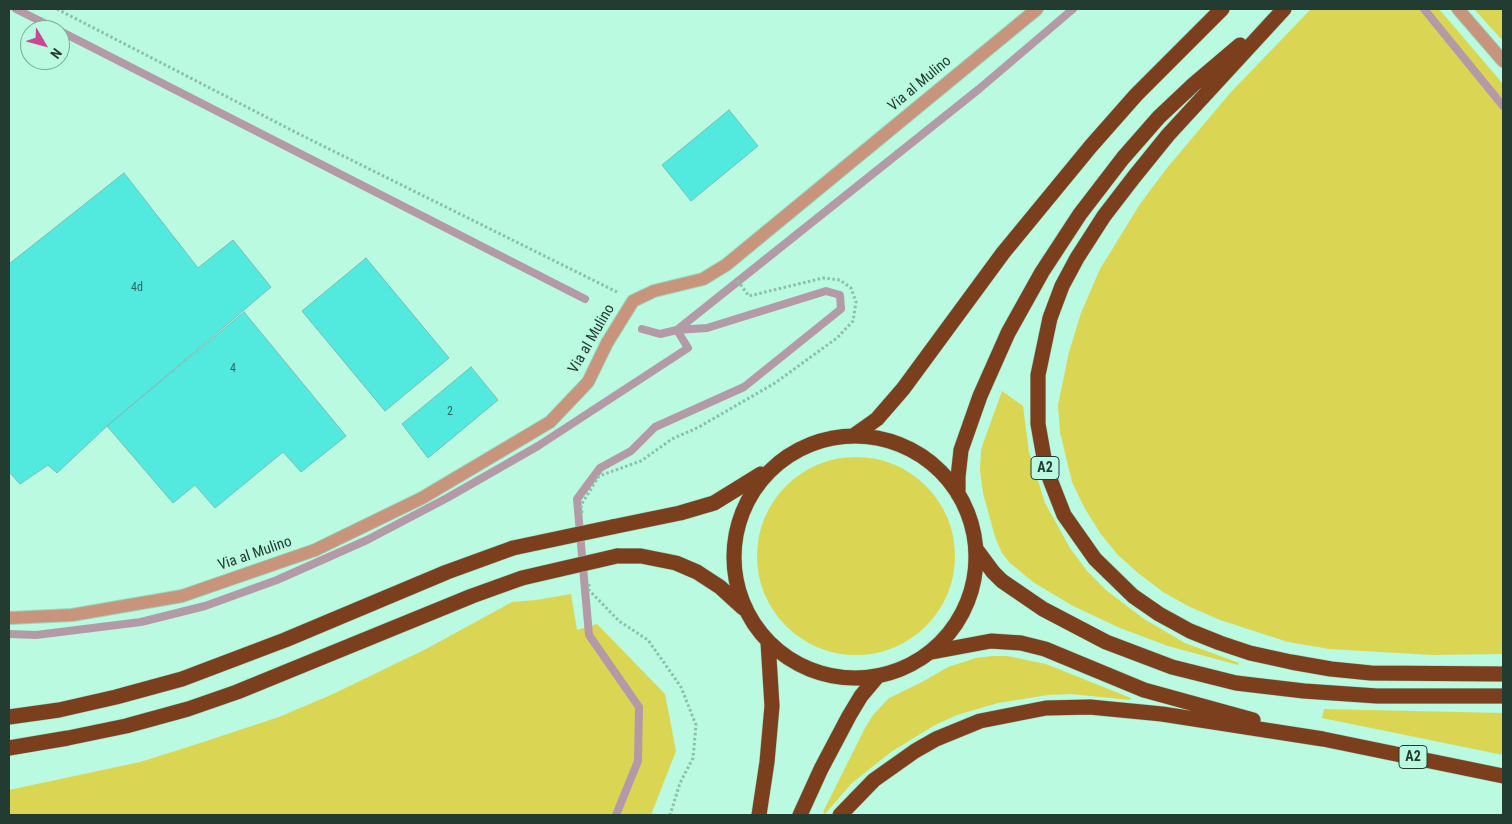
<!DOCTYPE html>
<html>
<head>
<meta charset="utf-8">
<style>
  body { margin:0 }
  #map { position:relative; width:1512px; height:824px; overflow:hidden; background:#bafae0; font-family:"Roboto Condensed",sans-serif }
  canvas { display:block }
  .frame { position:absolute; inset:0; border:10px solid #223c32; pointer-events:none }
  .north { position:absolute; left:20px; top:20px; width:50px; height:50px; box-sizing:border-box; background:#bafae0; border:1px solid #7dae9a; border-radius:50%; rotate:127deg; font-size:14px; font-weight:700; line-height:20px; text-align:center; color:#223c32 }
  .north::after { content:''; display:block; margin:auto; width:18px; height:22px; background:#c84893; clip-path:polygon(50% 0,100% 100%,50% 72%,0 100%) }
</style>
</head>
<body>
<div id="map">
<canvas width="1512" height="824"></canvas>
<div class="frame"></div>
<div class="north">N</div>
</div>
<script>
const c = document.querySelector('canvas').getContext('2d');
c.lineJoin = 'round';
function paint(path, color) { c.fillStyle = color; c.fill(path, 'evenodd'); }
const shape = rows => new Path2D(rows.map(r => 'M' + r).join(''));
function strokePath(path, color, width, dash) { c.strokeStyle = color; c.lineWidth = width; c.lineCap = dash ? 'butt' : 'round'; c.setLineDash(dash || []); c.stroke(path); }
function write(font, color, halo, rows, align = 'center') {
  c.font = font + ' "Roboto Condensed",sans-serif'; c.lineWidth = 4; c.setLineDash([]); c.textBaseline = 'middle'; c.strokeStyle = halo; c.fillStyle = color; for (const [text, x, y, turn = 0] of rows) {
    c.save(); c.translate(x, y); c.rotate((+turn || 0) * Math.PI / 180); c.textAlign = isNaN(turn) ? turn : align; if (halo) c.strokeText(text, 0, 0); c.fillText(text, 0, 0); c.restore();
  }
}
const green = shape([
  [1311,9,1439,9,1503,84,1503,654,1432,655,1329,649,1288,642,1220,620,1188,606,1163,592,1138,573,1117,554,1100,533,1084,507,1072,482,1060,432,1058,405,1069,352,1081,313,1100,269,1140,204,1167,168,1231,92],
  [1474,9,1503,9,1503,41],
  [1002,391,1023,406,1029,452,1045,503,1070,548,1087,571,1106,590,1144,619,1185,643,1239,663,1238,665,1168,646,1120,628,1073,606,1033,582,1009,562,1002,553,995,537,983,493,980,471,981,450,984,441],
  '757 556a99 99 0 1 1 198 0a99 99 0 1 1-198 0Z',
  [571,594,577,630,597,624,665,694,676,751,651,815,9,815,9,790,140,762,188,747,279,717,333,694,426,649,512,602,536,600],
  [992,656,1007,656,1046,664,1131,698,1130,700,1071,694,1048,695,998,703,957,715,935,725,891,752,852,783,825,814,823,812,865,728,873,715,889,698,922,682,948,667,976,658],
  [1324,709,1503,713,1503,755,1322,718]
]);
const stream = shape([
  [16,9,58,30],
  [1424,9,1503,106],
  [60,31,585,299],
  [642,329,660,334,677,330,979,89,1073,9],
  [9,634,36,635,141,622,205,606,277,580,367,540,447,498,538,446,688,348,677,330,707,328,826,291,840,295,841,309,744,387,655,427,631,451,600,468,577,499,589,635,639,707,638,761,616,815]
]);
const building = shape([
  [729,110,758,146,691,201,662,165,729,110],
  [124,173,198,268,233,240,271,287,107,426,57,473,48,465,20,484,9,472,9,264,124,173],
  [366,258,449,358,385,411,302,311,366,258],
  [244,312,346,436,301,472,283,452,215,508,195,485,173,503,107,426,244,312],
  [471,367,498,400,428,458,402,424,471,367]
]);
const path = shape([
  [57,9,299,134,617,292],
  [582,513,581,505,599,476,641,461,672,439,699,427,775,383,837,338,853,321,856,302,851,288,840,280,823,278,749,296,737,280],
  [589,584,589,590,619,621,648,640,681,687,696,725,693,758,680,783,670,815]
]);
const minor = shape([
  [1458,9,1503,61],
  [9,618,72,615,182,596,315,550,422,498,550,422,588,382,607,343,633,301,654,291,703,279,726,265,1037,9]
]);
const highway = shape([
  [1284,9,1168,135,1134,177,1104,216,1077,258,1062,286,1050,318,1038,375,1038,424,1046,469,1064,515,1095,559,1133,596,1159,614,1190,631,1220,643,1250,653,1291,662,1331,669,1371,673,1503,674],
  '734 557a121 121 0 1 1 242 0a121 121 0 1 1-242 0Z',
  [853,436,877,419,903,389,1003,253,1091,146,1136,95,1222,9],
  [958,494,958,477,961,450,980,396,1008,333,1042,272,1080,214,1123,158,1159,117,1194,84,1240,45],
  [612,527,680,513,714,503,761,474],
  [976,549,993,572,1002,581,1043,609,1106,642,1172,667,1236,683,1304,691,1377,696,1503,696],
  [617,556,641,556,676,563,697,572,720,587,743,608],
  [932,652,991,641,1021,643,1045,649,1144,690,1253,720],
  [9,717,59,710,116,697,182,679,285,640,447,572,513,548],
  [9,748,68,738,126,726,188,709,237,692,472,596,522,578],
  [759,815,767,762,772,706,768,642],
  [800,815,821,769,849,716,861,696,877,677],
  [840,815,874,780,915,751,936,739,980,721,1046,708,1090,707,1162,714,1323,739,1503,776]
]);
const highwayBridge = shape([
  [513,548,612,527],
  [522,578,617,556]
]);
const numberNames = [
  ["4d",137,288],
  ["4",233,369],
  ["2",450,412]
];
const shields = [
  [1045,468,28],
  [1413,757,28]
];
const shieldNames = [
  ["A2",1045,468],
  ["A2",1413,757]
];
const streetNames = [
  ["Via al Mulino",920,84,-40],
  ["Via al Mulino",592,339,-60],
  ["Via al Mulino",255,554,-19]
];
paint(green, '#dad654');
strokePath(stream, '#b499a7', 8);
paint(building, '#52eadf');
strokePath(building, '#77beb7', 1);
strokePath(minor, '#9cd4bd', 14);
strokePath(highway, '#9cd4bd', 16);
strokePath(path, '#8bbfaa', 3, [2.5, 2.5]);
strokePath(minor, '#c8947b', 12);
strokePath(highway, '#7b3f1d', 15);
strokePath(highwayBridge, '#9cd4bd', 16, []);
strokePath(highwayBridge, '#7b3f1d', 15);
write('12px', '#2e685d', null, numberNames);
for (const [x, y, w] of shields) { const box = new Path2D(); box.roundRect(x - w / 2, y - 11.5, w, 23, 4); c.fillStyle = '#bafae0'; c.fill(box); strokePath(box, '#223c32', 1); }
write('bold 14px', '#223c32', null, shieldNames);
write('15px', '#223c32', '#bafae0', streetNames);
</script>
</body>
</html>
